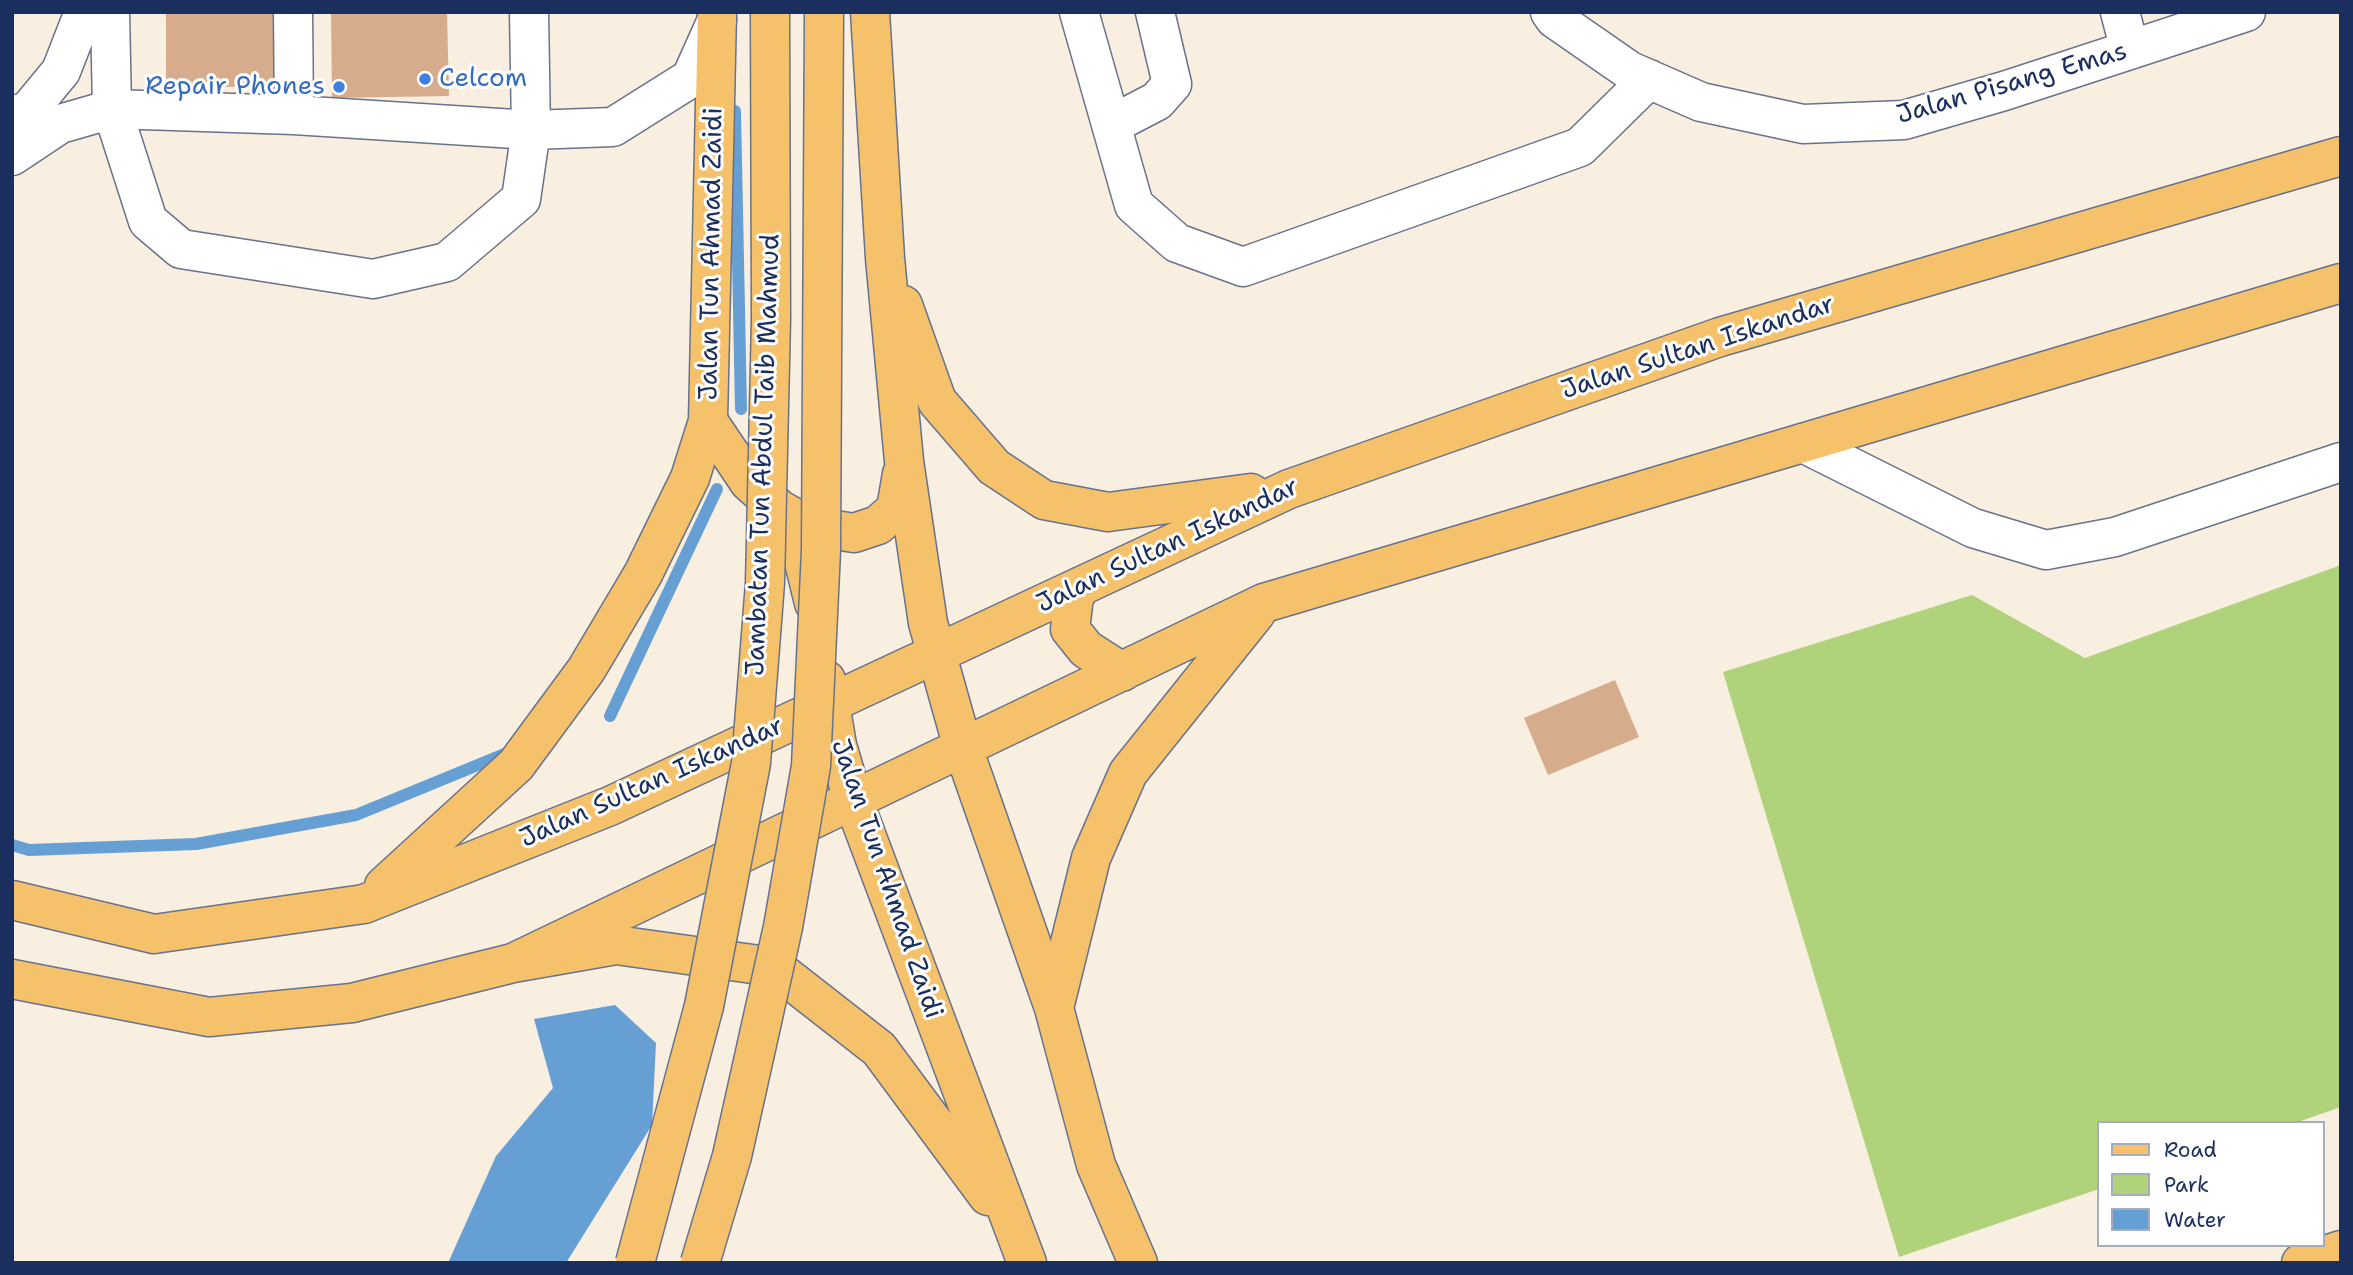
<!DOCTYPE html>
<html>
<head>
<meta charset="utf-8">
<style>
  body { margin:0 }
  #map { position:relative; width:2353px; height:1275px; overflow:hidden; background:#f8efe0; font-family:"Shantell Sans",sans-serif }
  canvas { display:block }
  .frame { position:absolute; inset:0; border:14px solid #1b2f5e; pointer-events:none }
  .legend { position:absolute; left:2097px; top:1121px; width:228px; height:126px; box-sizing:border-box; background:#fff; border:2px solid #a4acbf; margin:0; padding:9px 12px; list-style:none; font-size:21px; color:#1b2f5e }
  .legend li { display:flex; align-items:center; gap:14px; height:35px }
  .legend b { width:35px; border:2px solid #a4acbf }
</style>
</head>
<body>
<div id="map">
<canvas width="2353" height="1275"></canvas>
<div class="frame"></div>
<ul class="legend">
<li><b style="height:9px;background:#f6c16b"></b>Road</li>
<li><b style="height:19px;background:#afd27b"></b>Park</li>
<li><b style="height:19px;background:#659fd4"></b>Water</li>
</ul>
</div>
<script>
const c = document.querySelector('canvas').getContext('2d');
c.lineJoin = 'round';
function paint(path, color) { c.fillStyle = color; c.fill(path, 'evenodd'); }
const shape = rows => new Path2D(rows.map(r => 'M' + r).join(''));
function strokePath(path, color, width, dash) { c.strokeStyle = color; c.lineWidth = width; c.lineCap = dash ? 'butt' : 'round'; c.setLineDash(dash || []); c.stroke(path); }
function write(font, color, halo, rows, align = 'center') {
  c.font = font + ' "Shantell Sans",sans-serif'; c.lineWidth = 6; c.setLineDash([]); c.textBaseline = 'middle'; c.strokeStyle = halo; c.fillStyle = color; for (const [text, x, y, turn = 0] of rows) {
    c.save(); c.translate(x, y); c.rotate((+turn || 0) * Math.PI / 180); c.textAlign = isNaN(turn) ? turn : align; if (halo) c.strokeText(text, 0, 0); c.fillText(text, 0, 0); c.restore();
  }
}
const green = shape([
  [2341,565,2341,1107,2295,1123,2099,1123,2099,1189,1899,1257,1723,672,1972,595,2085,658]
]);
const water = shape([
  [615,1005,656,1043,652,1125,566,1263,448,1263,496,1156,553,1088,534,1019]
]);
const stream = shape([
  [735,111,741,409],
  [610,716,717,489],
  [12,845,29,850,196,844,356,815,507,753]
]);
const building = shape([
  [166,12,280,12,280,86,166,88],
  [331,12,447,12,449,96,332,98],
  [1615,680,1639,737,1548,775,1524,718]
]);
const minor = shape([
  [110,12,112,109,148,221,181,249,373,279,447,262,521,199,531,130,529,12],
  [293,12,294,115],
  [1079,12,1134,205,1177,243,1243,267,1580,147,1649,79],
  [1550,12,1555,19,1630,71,1701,102,1803,124,1904,120,2004,91,2246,12],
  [2120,12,2130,50],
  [12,116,28,111,61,71,84,12],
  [1111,125,1157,101,1172,84,1155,12],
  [12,156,60,124,112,109,294,115,531,130,613,127,691,78,717,20],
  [1803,443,1973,528,2046,550,2115,537,2341,462]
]);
const major = shape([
  [717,12,708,421,749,482,779,509,793,517,814,603],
  [870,12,885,258,904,461,928,623,963,748,1054,1008,1096,1165,1138,1263],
  [903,305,937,401,994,467,1044,500,1108,512,1251,493],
  [793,517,829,529,854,533,878,525,896,509,902,474],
  [1081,586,1074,597,1070,629,1086,649,1122,672],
  [826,680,837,745,853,800,1027,1263],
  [384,886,516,765,586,670,643,574,690,478,708,421],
  [12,900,154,934,364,904,610,806,1289,489,1720,337,2341,156],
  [513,963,1264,603,2341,283],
  [12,979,209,1017,352,1003,513,963,616,945,774,967,879,1049,988,1196],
  [1054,1008,1091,858,1128,773,1256,613],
  [2301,1263,2341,1250]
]);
const majorBridge = shape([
  [635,1263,704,1006,751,763,765,583,771,319,770,12],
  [700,1263,732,1156,783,927,811,766,821,550,824,12]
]);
const markers = [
  [425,79,7,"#3f7fe0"],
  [339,87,7,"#3f7fe0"]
];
const shopNames = [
  ["Celcom",439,79],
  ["Repair Phones",325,87,"right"]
];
const streetNames = [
  ["Jalan Pisang Emas",2012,84,-16],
  ["Jalan Tun Ahmad Zaidi",712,254,-89],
  ["Jalan Sultan Iskandar",1698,348,-18],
  ["Jambatan Tun Abdul Taib Mahmud",764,455,-88],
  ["Jalan Sultan Iskandar",1168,546,-25],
  ["Jalan Sultan Iskandar",652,783,-24],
  ["Jalan Tun Ahmad Zaidi",886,879,71]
];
paint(green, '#afd27b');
paint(water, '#659fd4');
strokePath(stream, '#659fd4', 12);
paint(building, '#d7ac8c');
strokePath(minor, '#68728c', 41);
strokePath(major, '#68728c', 41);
strokePath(minor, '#fff', 38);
strokePath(major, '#f6c16b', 38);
strokePath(majorBridge, '#68728c', 41, []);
strokePath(majorBridge, '#f6c16b', 38);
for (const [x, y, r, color] of markers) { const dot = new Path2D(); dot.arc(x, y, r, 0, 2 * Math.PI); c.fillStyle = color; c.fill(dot); strokePath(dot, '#fff', 2.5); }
write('26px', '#366cbe', '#fff', shopNames, 'left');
write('26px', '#1b2f5e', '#fff', streetNames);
</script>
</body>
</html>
